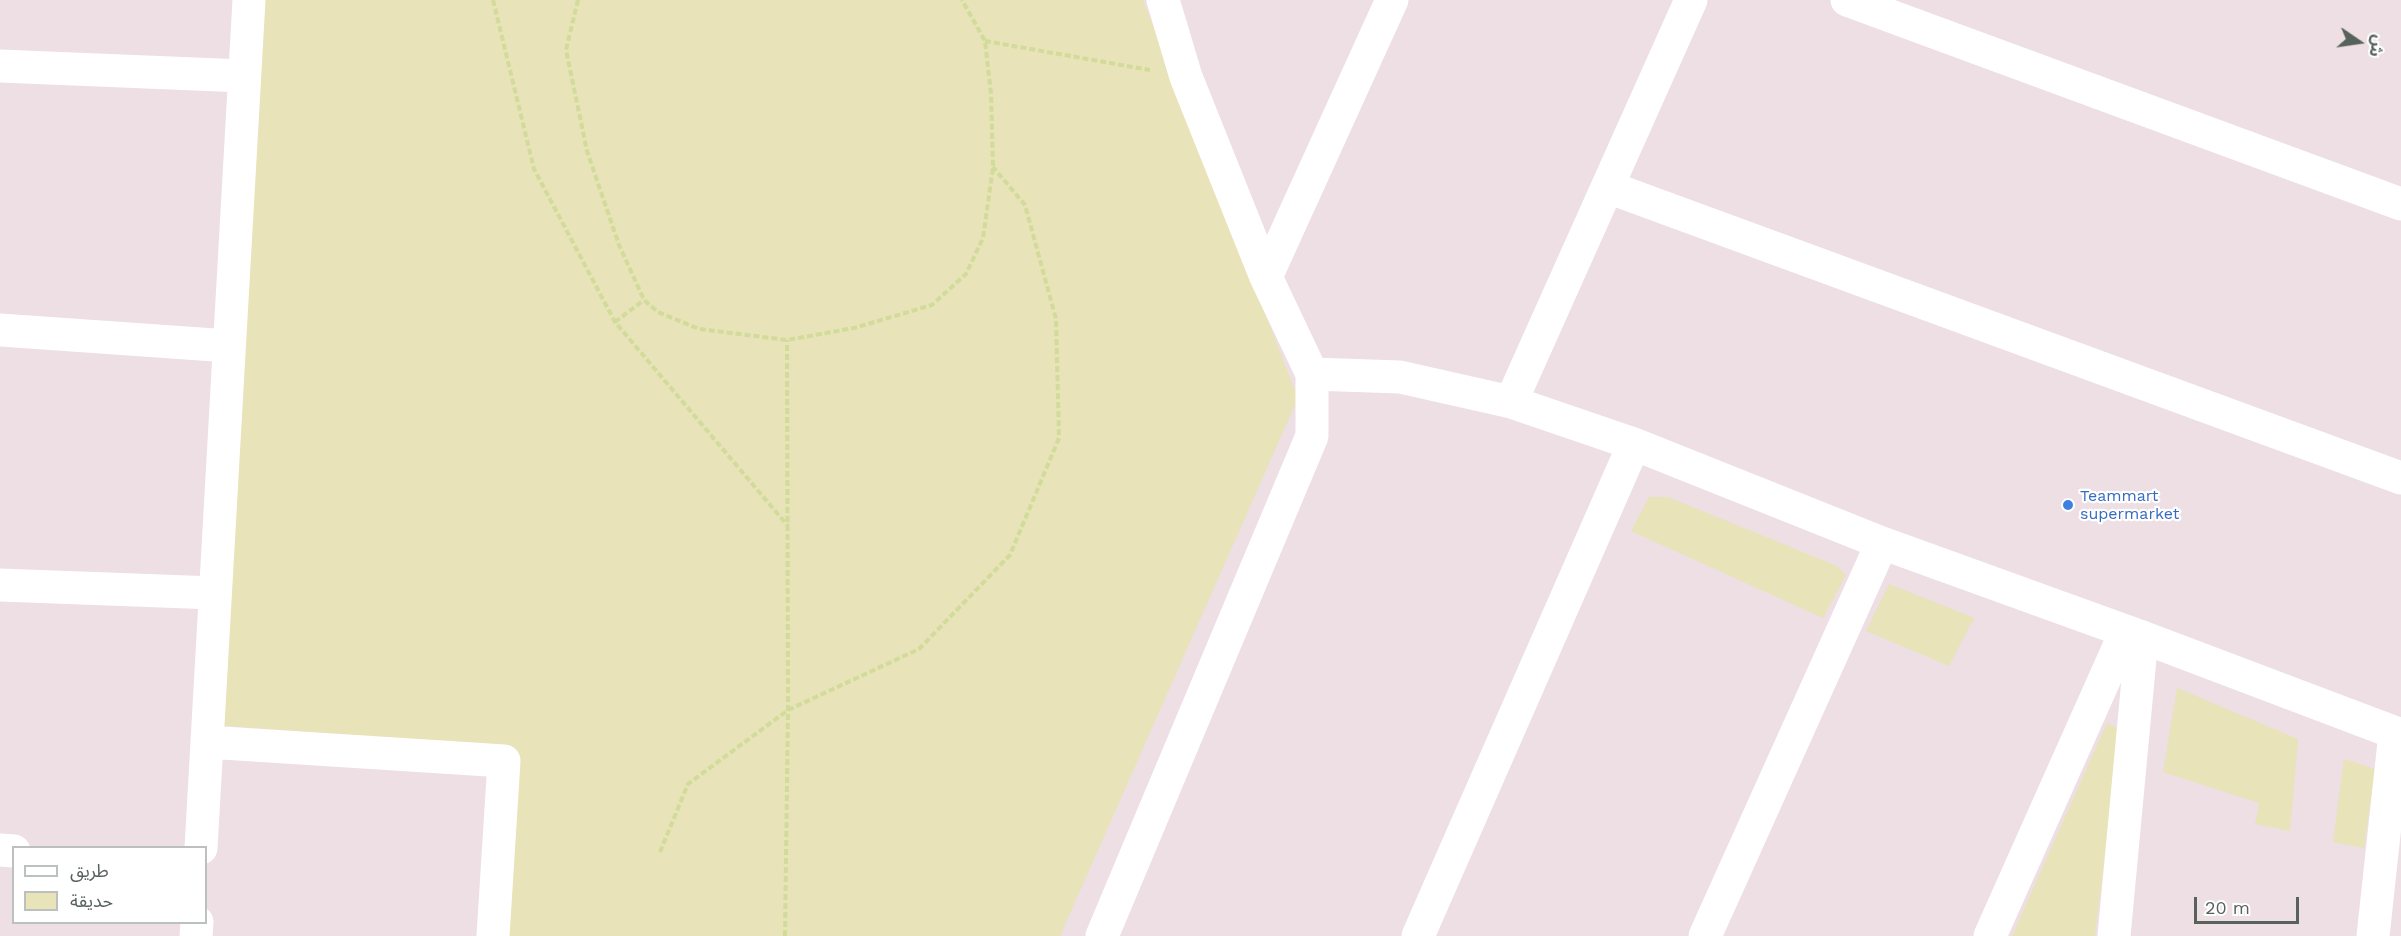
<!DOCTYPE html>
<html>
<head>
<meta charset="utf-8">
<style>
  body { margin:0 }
  #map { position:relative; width:2401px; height:936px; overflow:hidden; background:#eddfe3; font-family:"Work Sans","Noto Sans Arabic",sans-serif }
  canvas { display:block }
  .legend { position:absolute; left:12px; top:846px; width:195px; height:78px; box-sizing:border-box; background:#fff; border:2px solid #bcc0be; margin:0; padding:8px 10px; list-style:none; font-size:18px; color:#58625c }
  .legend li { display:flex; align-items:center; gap:12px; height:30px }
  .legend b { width:30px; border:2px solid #bcc0be }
  .north { position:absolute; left:2329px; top:12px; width:60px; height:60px; -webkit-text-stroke:4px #fff; paint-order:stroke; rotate:103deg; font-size:16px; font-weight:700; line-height:24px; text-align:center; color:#58625c }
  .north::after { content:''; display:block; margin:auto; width:21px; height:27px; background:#58625c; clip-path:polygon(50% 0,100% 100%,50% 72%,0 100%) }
  .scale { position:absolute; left:2194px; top:897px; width:105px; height:27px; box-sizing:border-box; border:3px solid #58625c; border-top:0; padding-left:8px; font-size:18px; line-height:21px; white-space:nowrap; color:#58625c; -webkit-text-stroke:4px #fff; paint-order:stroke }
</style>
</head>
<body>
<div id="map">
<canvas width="2401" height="936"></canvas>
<ul class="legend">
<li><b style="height:8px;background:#fff"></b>طريق</li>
<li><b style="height:16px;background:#e8e3b8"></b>حديقة</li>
</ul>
<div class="north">ش</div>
<div class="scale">20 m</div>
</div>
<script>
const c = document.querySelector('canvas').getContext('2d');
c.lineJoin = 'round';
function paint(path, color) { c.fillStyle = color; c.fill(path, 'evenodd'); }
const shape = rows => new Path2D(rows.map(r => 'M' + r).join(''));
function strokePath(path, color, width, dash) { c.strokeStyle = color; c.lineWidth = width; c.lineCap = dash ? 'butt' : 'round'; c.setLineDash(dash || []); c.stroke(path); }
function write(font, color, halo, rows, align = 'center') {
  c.font = font + ' "Work Sans",sans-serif'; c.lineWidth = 4.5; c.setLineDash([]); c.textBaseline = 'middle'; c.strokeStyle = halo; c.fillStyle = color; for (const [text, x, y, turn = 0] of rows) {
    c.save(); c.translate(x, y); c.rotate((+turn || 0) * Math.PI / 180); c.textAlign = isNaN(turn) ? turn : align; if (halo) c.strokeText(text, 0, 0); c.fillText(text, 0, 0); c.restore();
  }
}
const green = shape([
  [261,0,1143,0,1298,398,1060,936,487,936,497,748,217,725],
  [1649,497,1668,497,1837,566,1846,575,1823,618,1631,531],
  [1889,584,1974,618,1949,666,1866,631],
  [2177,688,2298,739,2290,831,2255,824,2259,803,2163,772],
  [2107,723,2120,730,2095,936,2012,936],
  [2344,759,2375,769,2364,848,2333,842]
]);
const path = shape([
  [493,0,534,169,615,322,788,526],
  [578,0,566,50,587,151,619,245,644,300,658,312,699,329,787,340,854,328,932,305,966,274,983,238,993,167,991,94,985,41,962,0],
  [985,41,1150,70],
  [615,322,644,300],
  [660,852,688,784,788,710,919,649,1010,555,1059,438,1056,319,1025,205,993,167],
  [785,936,788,710,787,340]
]);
const minor = shape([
  [1163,0,1186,77,1266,277,1312,374,1400,377,1511,402,1634,444,1882,543,2142,637,2401,735],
  [1847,0,2401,204],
  [0,66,244,76],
  [1608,187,2401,478],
  [1266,277,1392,0],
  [0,330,229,346],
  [1511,402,1691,0],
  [0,585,215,593],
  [207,742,504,761,493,936],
  [201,848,249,0],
  [0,850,14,851],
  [196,936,197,922],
  [1102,936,1312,436,1312,374],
  [1418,936,1634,444],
  [1705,936,1882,543],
  [1990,936,2126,631],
  [2114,936,2142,637],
  [2373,936,2395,733]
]);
const markers = [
  [2068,505,6,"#3f7fe0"]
];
const shopNames = [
  ["Teammart",2080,496],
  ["supermarket",2080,514]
];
paint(green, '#e8e3b8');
strokePath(path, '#d1db9a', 4, [6, 3]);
strokePath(minor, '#fff', 33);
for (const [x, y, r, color] of markers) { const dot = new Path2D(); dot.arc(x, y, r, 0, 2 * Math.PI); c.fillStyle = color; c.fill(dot); strokePath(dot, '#fff', 2); }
write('16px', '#366cbe', '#fff', shopNames, 'left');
</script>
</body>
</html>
